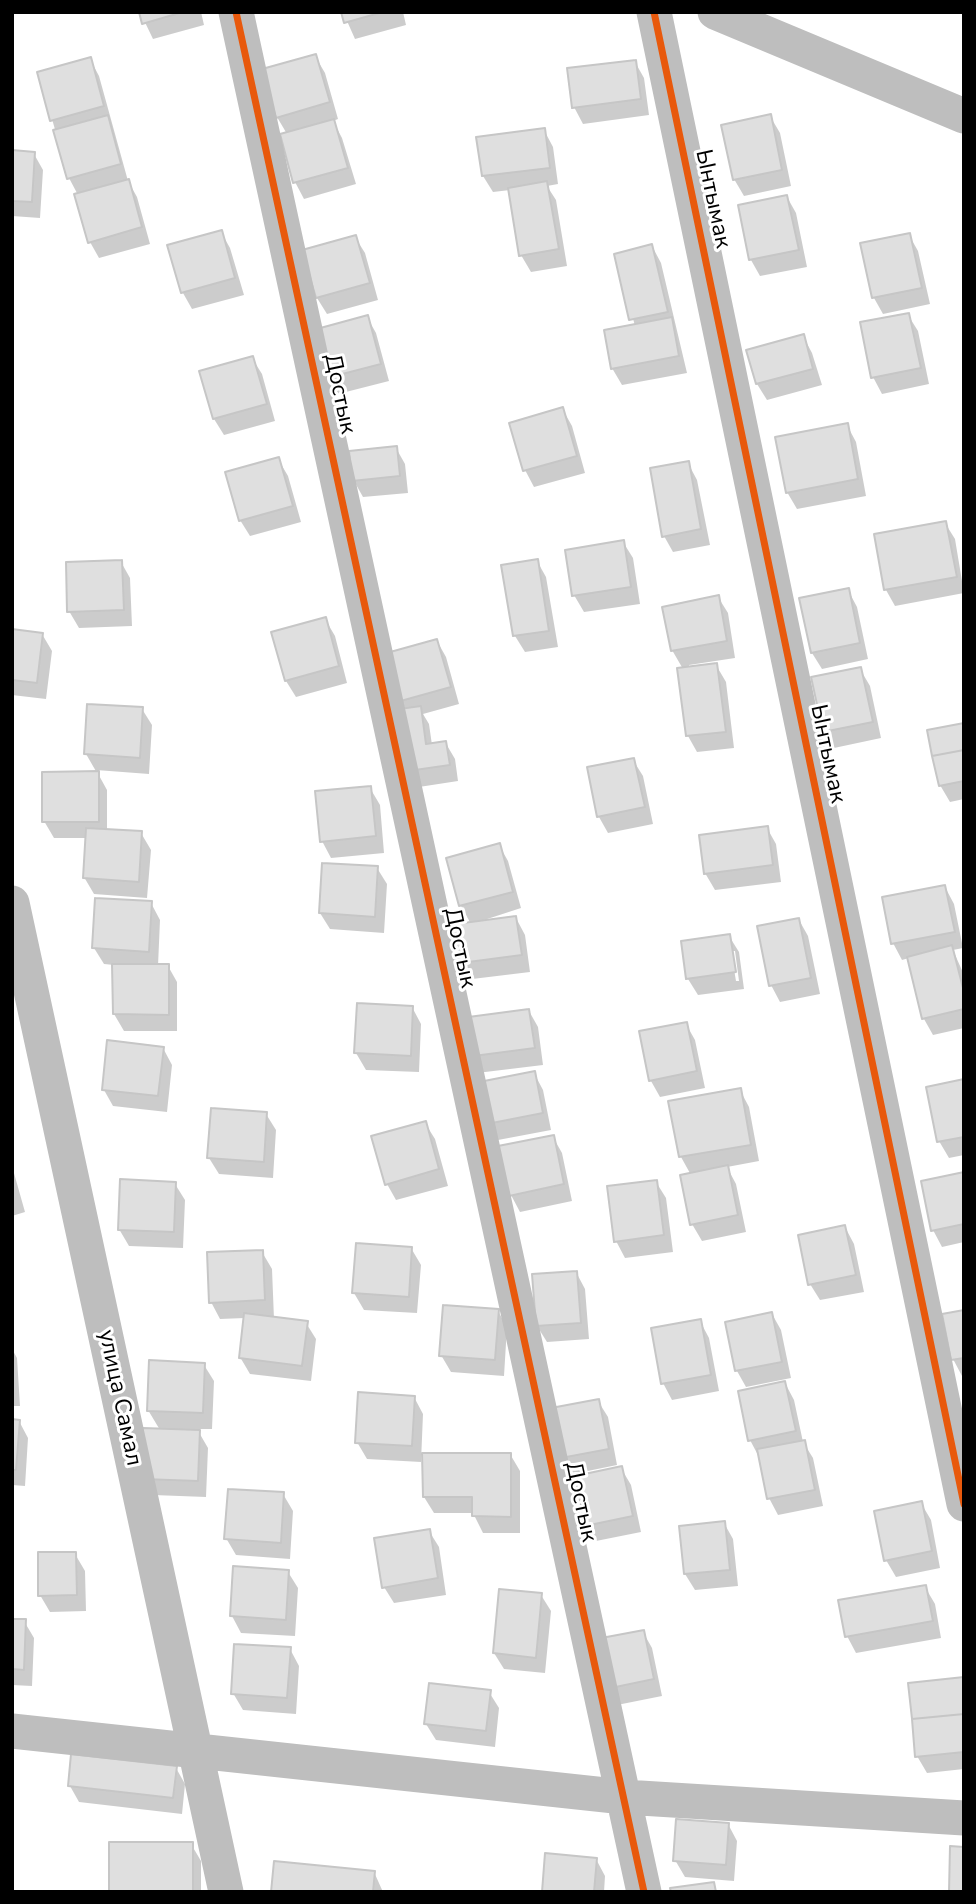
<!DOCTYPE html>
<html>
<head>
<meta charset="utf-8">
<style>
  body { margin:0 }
  #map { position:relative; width:976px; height:1904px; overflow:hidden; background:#fff; font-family:"Nunito Sans",sans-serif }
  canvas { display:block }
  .frame { position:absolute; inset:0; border:14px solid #000; pointer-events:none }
</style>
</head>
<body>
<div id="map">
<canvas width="976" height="1904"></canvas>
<div class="frame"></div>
</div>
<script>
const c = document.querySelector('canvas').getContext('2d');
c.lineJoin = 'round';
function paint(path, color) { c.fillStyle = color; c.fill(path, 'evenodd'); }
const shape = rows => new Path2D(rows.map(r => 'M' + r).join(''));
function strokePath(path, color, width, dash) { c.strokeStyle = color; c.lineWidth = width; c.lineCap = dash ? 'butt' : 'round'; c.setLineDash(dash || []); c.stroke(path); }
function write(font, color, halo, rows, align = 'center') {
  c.font = font + ' "Nunito Sans",sans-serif'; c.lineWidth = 6; c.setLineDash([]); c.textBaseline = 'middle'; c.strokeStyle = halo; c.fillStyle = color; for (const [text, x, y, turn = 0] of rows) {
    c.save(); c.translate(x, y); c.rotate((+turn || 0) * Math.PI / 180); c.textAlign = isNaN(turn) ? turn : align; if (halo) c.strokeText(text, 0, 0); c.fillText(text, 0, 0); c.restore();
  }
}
const shadow = shape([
  [140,12,201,12,204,25,153,39],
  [343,12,403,12,406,25,355,39],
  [315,56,325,73,338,119,333,121,342,138,356,184,304,199,295,182,287,134,277,117],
  [90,59,99,76,128,181,137,197,150,244,99,258,90,242,78,195,69,178,39,74],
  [635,62,644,78,649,115,583,124,574,107],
  [770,116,780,133,791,186,744,196,734,179],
  [544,130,553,147,558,184,547,186,556,200,567,266,531,272,521,255,510,190,493,192,483,176],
  [12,152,34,154,43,170,40,218,12,216],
  [787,197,796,213,807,267,760,276,751,260,740,207],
  [221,232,230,248,244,295,192,309,183,293,170,246],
  [909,235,918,251,930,304,883,314,874,298],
  [355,237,365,253,378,300,327,314,317,298],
  [652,246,661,263,687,373,622,385,612,368,635,326,616,255],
  [908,315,918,331,929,384,882,394,873,377],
  [367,317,376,333,389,381,338,394,328,378],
  [803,336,812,353,822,385,767,400,757,384],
  [252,358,262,374,275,421,224,435,214,419],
  [563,410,572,426,585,473,534,487,525,470],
  [847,425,856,442,866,496,797,509,787,492],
  [396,448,405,464,408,493,363,497,354,481],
  [278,459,288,476,301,522,250,536,240,520],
  [688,463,697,480,710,545,673,552,664,536],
  [945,523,955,539,964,593,895,606,886,590],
  [623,542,633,558,640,604,584,612,574,595],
  [537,561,546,577,558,647,525,652,515,636,504,566],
  [121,562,130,578,132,626,79,628,69,611],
  [848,590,857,607,868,659,822,669,812,653],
  [718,597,728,613,735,658,689,665,689,669,716,665,726,682,734,748,697,752,688,736,683,669,672,650],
  [325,619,335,636,347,683,296,697,286,681],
  [12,631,42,634,52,651,46,699,12,695],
  [437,641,446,657,459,704,423,714,429,724,432,745,445,742,455,759,458,781,419,787,398,702],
  [860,669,870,686,881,738,834,748,825,732],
  [142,709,152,725,149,774,96,770,107,790,107,831,141,833,151,850,147,898,94,894,84,877,87,838,54,838,44,821,97,773,86,754],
  [964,725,964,799,950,802,940,785],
  [633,760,643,776,653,824,608,833,599,817],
  [370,788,380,805,384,853,331,858,322,841],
  [767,828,776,844,781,882,715,890,705,873],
  [499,845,508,861,521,908,475,923,516,918,525,935,530,972,464,980,455,964,471,924,461,906,448,859],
  [377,868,387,884,384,933,330,929,320,913],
  [945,887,954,904,963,948,953,950,964,975,964,1028,933,1035,924,1019,909,958,902,960,893,943],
  [151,903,160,920,158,966,168,966,177,982,177,1031,124,1031,114,1014,114,965,104,964,94,948],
  [799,920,808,936,820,994,780,1002,771,985],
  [729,936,739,952,744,989,698,995,688,979,683,943],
  [731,951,735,951,739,981,736,981],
  [412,1007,421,1024,419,1072,366,1070,356,1053],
  [529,1011,538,1027,543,1065,477,1073,468,1057],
  [686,1024,695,1040,705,1088,660,1097,651,1081,641,1033],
  [163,1048,172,1065,167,1112,113,1106,104,1090],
  [534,1073,543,1090,551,1130,498,1140,488,1123],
  [964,1081,964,1155,949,1158,939,1141],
  [740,1090,749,1107,759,1161,727,1167,736,1184,746,1232,702,1241,692,1224,691,1175,681,1157,671,1103],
  [266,1114,276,1130,273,1178,219,1174,209,1158],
  [425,1123,435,1139,448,1186,396,1200,387,1184],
  [553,1137,562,1153,572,1201,520,1212,511,1195],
  [12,1166,25,1212,12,1216],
  [964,1174,964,1242,942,1247,933,1230],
  [656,1182,666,1198,673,1252,625,1258,616,1241],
  [175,1184,185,1200,183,1248,129,1246,119,1229],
  [845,1227,854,1244,864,1292,820,1300,810,1284],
  [411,1248,421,1265,417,1313,364,1310,354,1293],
  [262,1252,272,1269,274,1319,306,1323,316,1339,311,1381,250,1374,240,1357,245,1318,220,1319,211,1302],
  [576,1272,585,1289,589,1339,547,1342,537,1326],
  [498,1311,507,1327,504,1376,451,1372,441,1355],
  [964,1311,964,1376,962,1376,953,1359],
  [772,1314,781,1330,791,1378,746,1387,737,1371],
  [700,1321,709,1338,719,1391,672,1400,663,1383],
  [12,1349,17,1358,20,1406,12,1406],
  [204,1365,214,1381,212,1429,197,1429,208,1448,206,1497,153,1495,160,1430,148,1410],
  [785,1383,794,1400,803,1442,813,1458,823,1506,778,1515,769,1498,759,1457,750,1440],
  [414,1397,423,1414,421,1462,367,1459,357,1442],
  [598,1401,608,1417,617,1465,573,1474,563,1458],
  [12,1421,19,1421,28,1438,25,1486,12,1485],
  [510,1454,520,1471,520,1533,483,1533,473,1513,434,1513,424,1497],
  [621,1468,631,1485,641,1532,596,1541,586,1525],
  [283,1494,293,1511,290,1559,236,1555,226,1538],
  [921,1503,931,1520,940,1568,896,1577,886,1560],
  [724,1523,733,1539,738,1586,695,1590,685,1574],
  [429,1531,439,1547,446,1595,394,1603,384,1587],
  [75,1554,85,1571,86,1611,50,1612,40,1595],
  [288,1572,298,1588,295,1636,241,1633,232,1616],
  [925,1587,935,1604,941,1638,856,1653,847,1636],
  [541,1595,551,1611,545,1673,504,1669,494,1653],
  [12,1621,24,1621,34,1638,32,1686,12,1685],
  [643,1632,652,1648,662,1696,617,1705,608,1689],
  [290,1649,299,1666,296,1714,243,1710,233,1693],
  [964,1679,964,1769,927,1773,917,1756],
  [489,1692,499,1708,495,1747,436,1740,426,1724],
  [176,1768,185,1784,182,1814,79,1802,70,1786],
  [728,1824,737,1841,734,1881,685,1877,675,1860],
  [191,1844,201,1861,201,1892,111,1892],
  [596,1859,605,1876,604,1892,543,1892],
  [374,1872,383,1892,273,1892]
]);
const building = shape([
  [139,12,183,12,142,24,139,12],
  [341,12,383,12,344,23,341,12],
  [316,54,330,102,276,118,262,69,316,54],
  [91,57,104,106,50,121,37,72,91,57],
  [636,60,641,99,572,108,567,68,636,60],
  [771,114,782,170,733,180,721,125,771,114],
  [108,115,121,164,67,179,53,130,108,115],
  [334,119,348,168,293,183,280,134,334,119],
  [545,128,550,168,482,176,476,137,545,128],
  [12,150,35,152,32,202,12,201,12,150],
  [129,179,142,227,88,243,74,194,129,179],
  [547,181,559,249,519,256,508,188,547,181],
  [787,195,799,250,749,260,738,205,787,195],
  [222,230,235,278,181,293,167,245,222,230],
  [910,233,922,288,872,298,860,243,910,233],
  [356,235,370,283,316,298,302,250,356,235],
  [652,244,668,312,629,320,614,254,652,244],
  [909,313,921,368,871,378,860,322,909,313],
  [368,315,381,364,327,378,313,330,368,315],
  [672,317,679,356,611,369,604,330,672,317],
  [804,334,813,369,756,384,746,350,804,334],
  [253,356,267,404,213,419,199,371,253,356],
  [563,407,577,456,523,471,509,423,563,407],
  [848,423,858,479,786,493,775,437,848,423],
  [397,446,400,476,352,481,349,451,397,446],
  [279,457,293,506,239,521,225,472,279,457],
  [689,461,701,529,662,537,650,468,689,461],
  [946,521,957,577,884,590,874,534,946,521],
  [624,540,631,587,572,596,565,550,624,540],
  [538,559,549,631,513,636,501,565,538,559],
  [122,560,124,610,67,612,66,562,122,560],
  [849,588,860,643,811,653,799,598,849,588],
  [719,595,727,641,671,651,662,607,719,595],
  [326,617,339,666,285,681,271,632,326,617],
  [12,629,43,633,37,683,12,680,12,629],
  [437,639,451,687,397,702,383,654,437,639],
  [717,663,726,732,686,736,677,668,717,663],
  [861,667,873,722,823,732,811,677,861,667],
  [87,704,143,707,140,758,84,754,87,704],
  [421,706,426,744,446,741,450,765,408,771,399,709,421,706],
  [964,723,964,750,932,756,927,730,964,723],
  [964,750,964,781,939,786,932,756,964,750],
  [634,758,645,807,597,817,587,767,634,758],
  [99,771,99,822,42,822,42,772,99,771],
  [371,786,376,836,320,842,315,791,371,786],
  [768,826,773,865,704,874,699,835,768,826],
  [86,828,142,831,139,882,83,878,86,828],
  [500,843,513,892,459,906,446,858,500,843],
  [322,863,378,866,375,917,319,913,322,863],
  [945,885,955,932,891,944,882,897,945,885],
  [95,898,152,901,149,952,92,948,95,898],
  [516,916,522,955,453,964,448,925,516,916],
  [799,918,811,978,769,986,757,926,799,918],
  [730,934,736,972,686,979,681,941,730,934],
  [952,945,964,992,964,1009,922,1019,907,957,952,945],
  [112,964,169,964,169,1015,113,1014,112,964],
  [357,1003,413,1006,411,1056,354,1053,357,1003],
  [529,1009,535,1048,466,1057,461,1018,529,1009],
  [687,1022,697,1071,649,1081,639,1031,687,1022],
  [107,1040,164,1047,158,1096,102,1090,107,1040],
  [535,1071,543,1113,487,1124,479,1082,535,1071],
  [964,1079,964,1137,937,1142,926,1087,964,1079],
  [741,1088,751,1145,679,1157,668,1101,741,1088],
  [211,1108,267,1112,264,1162,207,1158,211,1108],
  [426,1121,439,1169,385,1185,371,1136,426,1121],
  [554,1135,564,1184,509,1196,498,1146,554,1135],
  [728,1165,738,1215,690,1225,680,1175,728,1165],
  [964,1172,964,1224,931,1231,921,1181,964,1172],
  [120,1179,176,1182,174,1232,118,1230,120,1179],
  [657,1180,664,1235,614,1242,607,1186,657,1180],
  [845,1225,856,1275,808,1285,798,1235,845,1225],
  [356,1243,412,1247,409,1297,352,1293,356,1243],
  [263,1250,265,1300,209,1303,207,1252,263,1250],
  [577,1271,581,1323,536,1326,532,1274,577,1271],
  [443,1305,499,1309,495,1360,439,1356,443,1305],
  [964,1310,964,1358,951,1360,942,1314,964,1310],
  [772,1312,782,1362,735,1371,725,1322,772,1312],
  [244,1313,308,1321,302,1366,239,1358,244,1313],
  [701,1319,711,1375,661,1384,651,1328,701,1319],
  [149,1360,205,1363,203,1413,147,1411,149,1360],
  [785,1381,796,1431,748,1441,738,1391,785,1381],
  [358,1392,415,1396,412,1446,355,1443,358,1392],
  [599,1399,609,1449,561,1458,551,1408,599,1399],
  [12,1419,20,1420,16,1470,12,1470,12,1419],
  [143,1428,200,1430,198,1481,142,1479,143,1428],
  [805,1440,815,1490,767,1499,757,1449,805,1440],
  [422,1453,511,1453,511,1517,472,1516,472,1497,423,1497,422,1453],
  [622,1466,633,1516,585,1526,575,1476,622,1466],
  [228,1489,284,1492,281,1543,224,1539,228,1489],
  [922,1501,932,1551,884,1561,874,1511,922,1501],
  [725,1521,730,1570,684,1574,679,1526,725,1521],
  [430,1529,438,1578,382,1588,374,1538,430,1529],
  [38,1552,76,1552,77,1595,38,1596,38,1552],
  [233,1566,289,1570,286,1620,230,1616,233,1566],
  [926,1585,933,1621,845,1637,838,1600,926,1585],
  [499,1589,542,1593,536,1658,493,1653,499,1589],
  [12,1619,26,1619,24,1670,12,1669,12,1619],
  [644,1630,654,1679,606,1689,596,1639,644,1630],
  [234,1644,291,1647,287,1698,231,1694,234,1644],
  [964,1677,964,1714,912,1719,908,1683,964,1677],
  [429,1683,491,1690,486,1731,424,1724,429,1683],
  [964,1714,964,1752,915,1757,912,1719,964,1714],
  [71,1754,177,1766,173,1798,68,1786,71,1754],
  [676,1819,729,1823,726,1865,673,1861,676,1819],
  [109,1842,193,1842,193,1892,109,1892,109,1842],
  [950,1846,964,1847,964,1892,949,1892,950,1846],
  [545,1853,597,1858,594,1892,542,1892,545,1853],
  [274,1861,375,1871,373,1892,271,1892,274,1861],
  [714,1882,716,1892,671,1892,670,1888,714,1882]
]);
const minor = shape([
  [236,12,644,1892],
  [654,12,964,1504],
  [715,12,964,116],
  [12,903,226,1892],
  [12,1731,624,1797,964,1818]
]);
const cycleway = shape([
  [236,12,644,1892],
  [654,12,964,1504]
]);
const streetNames = [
  ["Ынтымак",712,199,78],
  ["Достык",339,394,78],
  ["Ынтымак",827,754,78],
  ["Достык",459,948,78],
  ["улица Самал",119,1398,78],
  ["Достык",580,1502,78]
];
paint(shadow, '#0003');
paint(building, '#dfdfdf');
strokePath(building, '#c6c6c6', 2);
strokePath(minor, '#bebebe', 35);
strokePath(cycleway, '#e8590c', 7);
write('23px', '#000', '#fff', streetNames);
</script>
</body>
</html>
